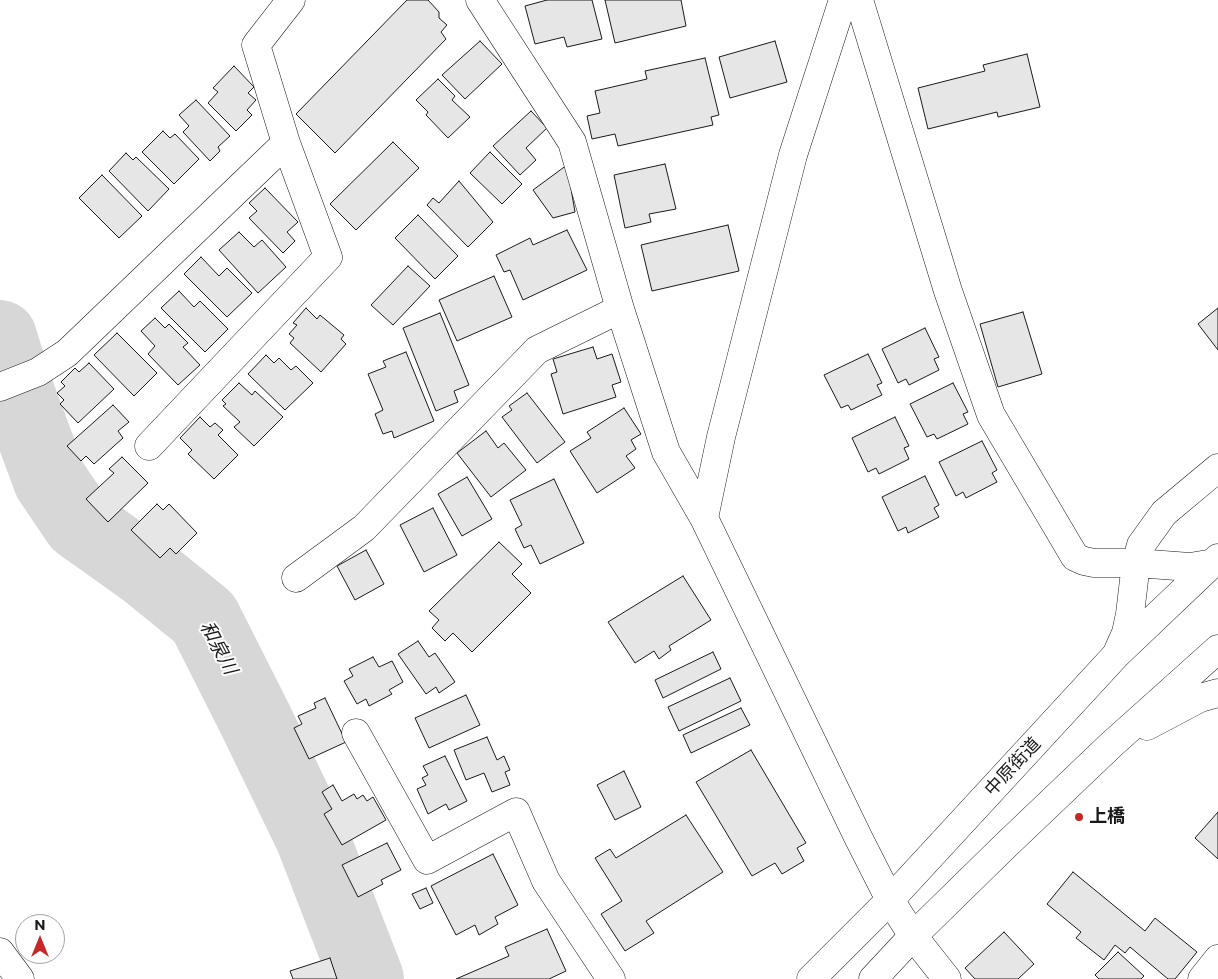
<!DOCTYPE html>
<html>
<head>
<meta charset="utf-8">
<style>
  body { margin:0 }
  #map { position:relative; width:1218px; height:979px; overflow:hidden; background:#fff; font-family:Montserrat,sans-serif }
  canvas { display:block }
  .north { position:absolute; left:15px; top:914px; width:50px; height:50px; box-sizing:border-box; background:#fff; border:1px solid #a3a3a3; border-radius:50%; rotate:0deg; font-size:14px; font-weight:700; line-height:20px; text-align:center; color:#1a1a1a }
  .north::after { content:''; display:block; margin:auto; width:18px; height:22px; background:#c62828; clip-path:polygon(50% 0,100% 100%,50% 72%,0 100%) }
</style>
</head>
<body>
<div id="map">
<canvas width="1218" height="979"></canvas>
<div class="north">N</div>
</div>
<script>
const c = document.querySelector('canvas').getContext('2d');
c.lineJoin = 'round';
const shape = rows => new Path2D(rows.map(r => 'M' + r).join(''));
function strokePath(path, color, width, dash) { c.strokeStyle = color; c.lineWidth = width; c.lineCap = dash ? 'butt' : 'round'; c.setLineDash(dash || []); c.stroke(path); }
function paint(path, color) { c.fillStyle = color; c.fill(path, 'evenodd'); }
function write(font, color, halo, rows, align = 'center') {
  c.font = font + ' Montserrat,"Noto Sans JP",sans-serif'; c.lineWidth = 4; c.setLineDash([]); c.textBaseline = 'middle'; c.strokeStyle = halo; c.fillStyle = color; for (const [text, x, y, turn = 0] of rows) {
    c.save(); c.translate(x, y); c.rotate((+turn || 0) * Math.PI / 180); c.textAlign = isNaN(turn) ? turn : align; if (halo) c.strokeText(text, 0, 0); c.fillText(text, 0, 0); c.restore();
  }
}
const river = shape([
  [0,337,13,380,50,480,79,523,145,570,204,618,255,719,312,837,367,979]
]);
const building = shape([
  [407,0,428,0,439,12,439,18,447,25,441,32,446,39,335,153,296,114,407,0],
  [547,0,592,0,602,39,567,47,564,37,535,44,525,6,547,0],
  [605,0,681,0,686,26,615,43,605,0],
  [480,41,502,64,465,99,442,75,480,41],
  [775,41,787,82,730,98,719,57,775,41],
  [1027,54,1040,107,998,117,997,112,928,129,918,88,985,71,983,65,1027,54],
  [705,58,719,115,711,117,713,125,618,146,615,134,592,139,587,116,600,113,595,91,647,79,645,71,705,58],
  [234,66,254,87,248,93,256,100,247,110,252,115,236,131,208,103,218,92,213,88,234,66],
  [438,79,455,96,452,100,470,117,448,138,426,115,428,112,416,100,438,79],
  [196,100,230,136,218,147,220,151,210,161,183,132,189,126,179,115,196,100],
  [531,111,547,128,526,148,536,160,520,175,493,146,531,111],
  [163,131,170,138,175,134,199,159,174,184,142,152,163,131],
  [393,142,419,168,356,230,330,204,393,142],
  [490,152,522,184,502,204,470,173,490,152],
  [126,153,133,160,136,157,169,189,148,211,109,171,126,153],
  [665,164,676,209,649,214,651,222,625,228,614,175,665,164],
  [567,165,575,212,553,218,533,190,567,165],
  [102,175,142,216,119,238,79,198,102,175],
  [459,181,493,222,468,247,427,205,433,198,439,203,459,181],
  [265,188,298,222,287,232,295,241,283,253,249,218,257,211,249,203,265,188],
  [418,215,458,256,435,279,395,238,418,215],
  [728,225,739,271,652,291,641,245,728,225],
  [567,230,587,270,523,300,510,270,504,272,496,255,530,238,533,245,567,230],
  [239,232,254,247,262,240,286,267,258,293,219,250,239,232],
  [201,257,219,276,227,268,252,293,227,317,184,274,201,257],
  [408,266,430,286,393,325,371,305,408,266],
  [494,276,512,317,457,341,439,300,494,276],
  [179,291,194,307,200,301,228,329,205,352,161,308,179,291],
  [306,308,317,319,320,315,344,335,341,339,346,344,321,372,290,343,294,338,289,334,297,325,293,323,306,308],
  [1218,308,1218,350,1198,324,1218,308],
  [1023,312,1042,374,998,387,980,324,1023,312],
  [440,313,469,385,454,391,458,402,436,411,403,328,440,313],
  [155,318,165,328,169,324,188,343,183,347,200,365,178,385,148,354,155,346,141,331,155,318],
  [925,328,939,357,934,359,939,370,909,385,906,379,898,383,882,349,925,328],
  [117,333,157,373,134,396,94,355,117,333],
  [593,347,597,359,612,354,621,382,612,385,616,397,563,414,551,374,557,372,553,359,593,347],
  [406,352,434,421,394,438,392,431,383,434,375,414,383,410,368,374,386,367,383,361,406,352],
  [868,354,882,383,877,385,882,395,851,410,848,405,841,408,824,375,868,354],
  [266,355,274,363,279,358,291,370,296,366,313,383,285,410,248,374,266,355],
  [89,363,114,389,78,423,60,404,64,400,57,393,65,386,61,382,75,368,79,372,89,363],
  [239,383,252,395,255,391,283,417,254,446,234,427,240,422,223,406,226,404,222,400,239,383],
  [953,383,968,412,963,414,968,424,937,439,934,434,927,437,910,404,953,383],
  [527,393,565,442,537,463,502,417,512,410,509,406,527,393],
  [113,405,129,422,118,431,123,438,94,464,86,456,81,461,67,446,113,405],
  [624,408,641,434,631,440,636,449,626,456,635,468,597,493,570,451,591,438,587,432,624,408],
  [200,417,210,427,215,423,223,430,218,435,238,455,214,479,188,454,192,450,180,438,200,417],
  [895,417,909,446,904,448,909,459,879,474,876,468,868,472,852,438,895,417],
  [486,431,498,448,504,443,526,470,491,497,457,453,486,431],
  [982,441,997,470,992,473,997,482,966,498,963,492,956,496,939,462,982,441],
  [122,457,148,483,108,522,86,499,114,473,109,469,122,457],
  [925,476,939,505,934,508,939,517,908,533,906,527,898,531,882,497,925,476],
  [467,477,492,519,462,536,438,494,467,477],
  [554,479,584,543,540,564,531,545,524,548,515,529,522,525,510,500,554,479],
  [157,504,163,510,169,504,197,533,176,554,170,548,160,558,131,530,157,504],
  [433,508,457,555,424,572,400,525,433,508],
  [499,542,522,564,512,574,531,593,472,652,453,633,445,641,432,628,439,620,429,611,499,542],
  [366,550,384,584,355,600,337,566,366,550],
  [683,576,711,620,669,646,671,650,659,659,654,651,635,663,608,622,683,576],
  [418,641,429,657,435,653,455,682,439,693,436,687,426,694,398,654,418,641],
  [713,652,721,669,663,698,655,680,713,652],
  [373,657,379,667,392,661,403,682,389,690,392,694,369,706,366,699,357,704,344,681,353,676,349,669,373,657],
  [730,678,741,701,679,731,668,707,730,678],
  [466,695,480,725,429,748,415,718,466,695],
  [325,698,346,742,309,759,294,728,302,724,298,716,316,708,314,703,325,698],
  [741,708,750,725,691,753,683,735,741,708],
  [487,737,497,760,504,756,510,770,505,772,510,785,492,792,484,773,466,780,454,750,487,737],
  [751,750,806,843,797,848,804,861,782,874,775,863,752,876,696,782,751,750],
  [445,756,467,801,449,810,446,804,428,814,417,789,426,785,422,778,428,775,423,766,445,756],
  [624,771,641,807,615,820,597,785,624,771],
  [333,785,342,801,354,794,357,799,363,795,367,801,373,797,386,820,342,845,324,814,332,809,322,792,333,785],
  [1218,812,1218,859,1195,838,1218,812],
  [686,815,723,872,646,921,654,933,625,951,601,914,622,901,595,858,610,849,616,858,686,815],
  [387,843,401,870,381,880,383,884,358,897,342,865,387,843],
  [493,854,518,905,495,917,498,924,479,935,475,925,456,935,431,886,493,854],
  [1073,872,1145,931,1155,918,1197,952,1175,979,1168,979,1130,947,1125,953,1115,945,1104,960,1076,938,1081,932,1047,904,1073,872],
  [426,888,433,903,420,909,412,894,426,888],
  [547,929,566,971,549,979,456,979,509,956,505,947,547,929],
  [1004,932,1034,964,1018,979,975,979,965,968,1004,932],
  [1118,952,1144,976,1141,979,1099,979,1095,975,1118,952],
  [330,958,337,979,293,979,290,971,330,958]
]);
const minor = shape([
  [480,0,572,142,620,309,666,452,704,518,858,837,890,900,913,936,947,979],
  [859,0,948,291,991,415,1075,557,1084,561,1094,563,1136,563,1141,545,1164,513,1218,468],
  [286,143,256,45,291,0],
  [0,387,38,372,67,353,286,143,328,257,149,446],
  [704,518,721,437,793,155,843,0],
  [296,578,364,528,537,350,620,309],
  [356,733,427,860,516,812,546,881,611,979],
  [1202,979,1218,959]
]);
const major = shape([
  [1118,651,1126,633,1130,614,1136,563,1190,567,1214,563],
  [1147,726,1200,698,1218,693],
  [0,952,20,979],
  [811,979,890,900,1117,654,1218,558],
  [873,979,913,936,1005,846,1112,744,1218,649]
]);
const markers = [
  [1079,817,5,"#c62828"]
];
const streetNames = [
  ["中原街道",1013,767,-47]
];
const poiNames = [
  ["上橋",1089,817]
];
const waterNames = [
  ["和泉川",218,648,62]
];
strokePath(river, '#d7d7d7', 74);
paint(building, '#e6e6e6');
strokePath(building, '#1a1a1a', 1);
strokePath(minor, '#1a1a1a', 29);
strokePath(major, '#1a1a1a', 29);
strokePath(minor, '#fff', 28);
strokePath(major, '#fff', 28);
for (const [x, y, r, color] of markers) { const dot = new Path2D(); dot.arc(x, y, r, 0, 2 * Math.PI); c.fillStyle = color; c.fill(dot); strokePath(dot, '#fff', 2); }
write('18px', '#1a1a1a', '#fff', streetNames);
write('bold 18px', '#1a1a1a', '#fff', poiNames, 'left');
write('italic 19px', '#1a1a1a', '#fff', waterNames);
</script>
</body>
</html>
